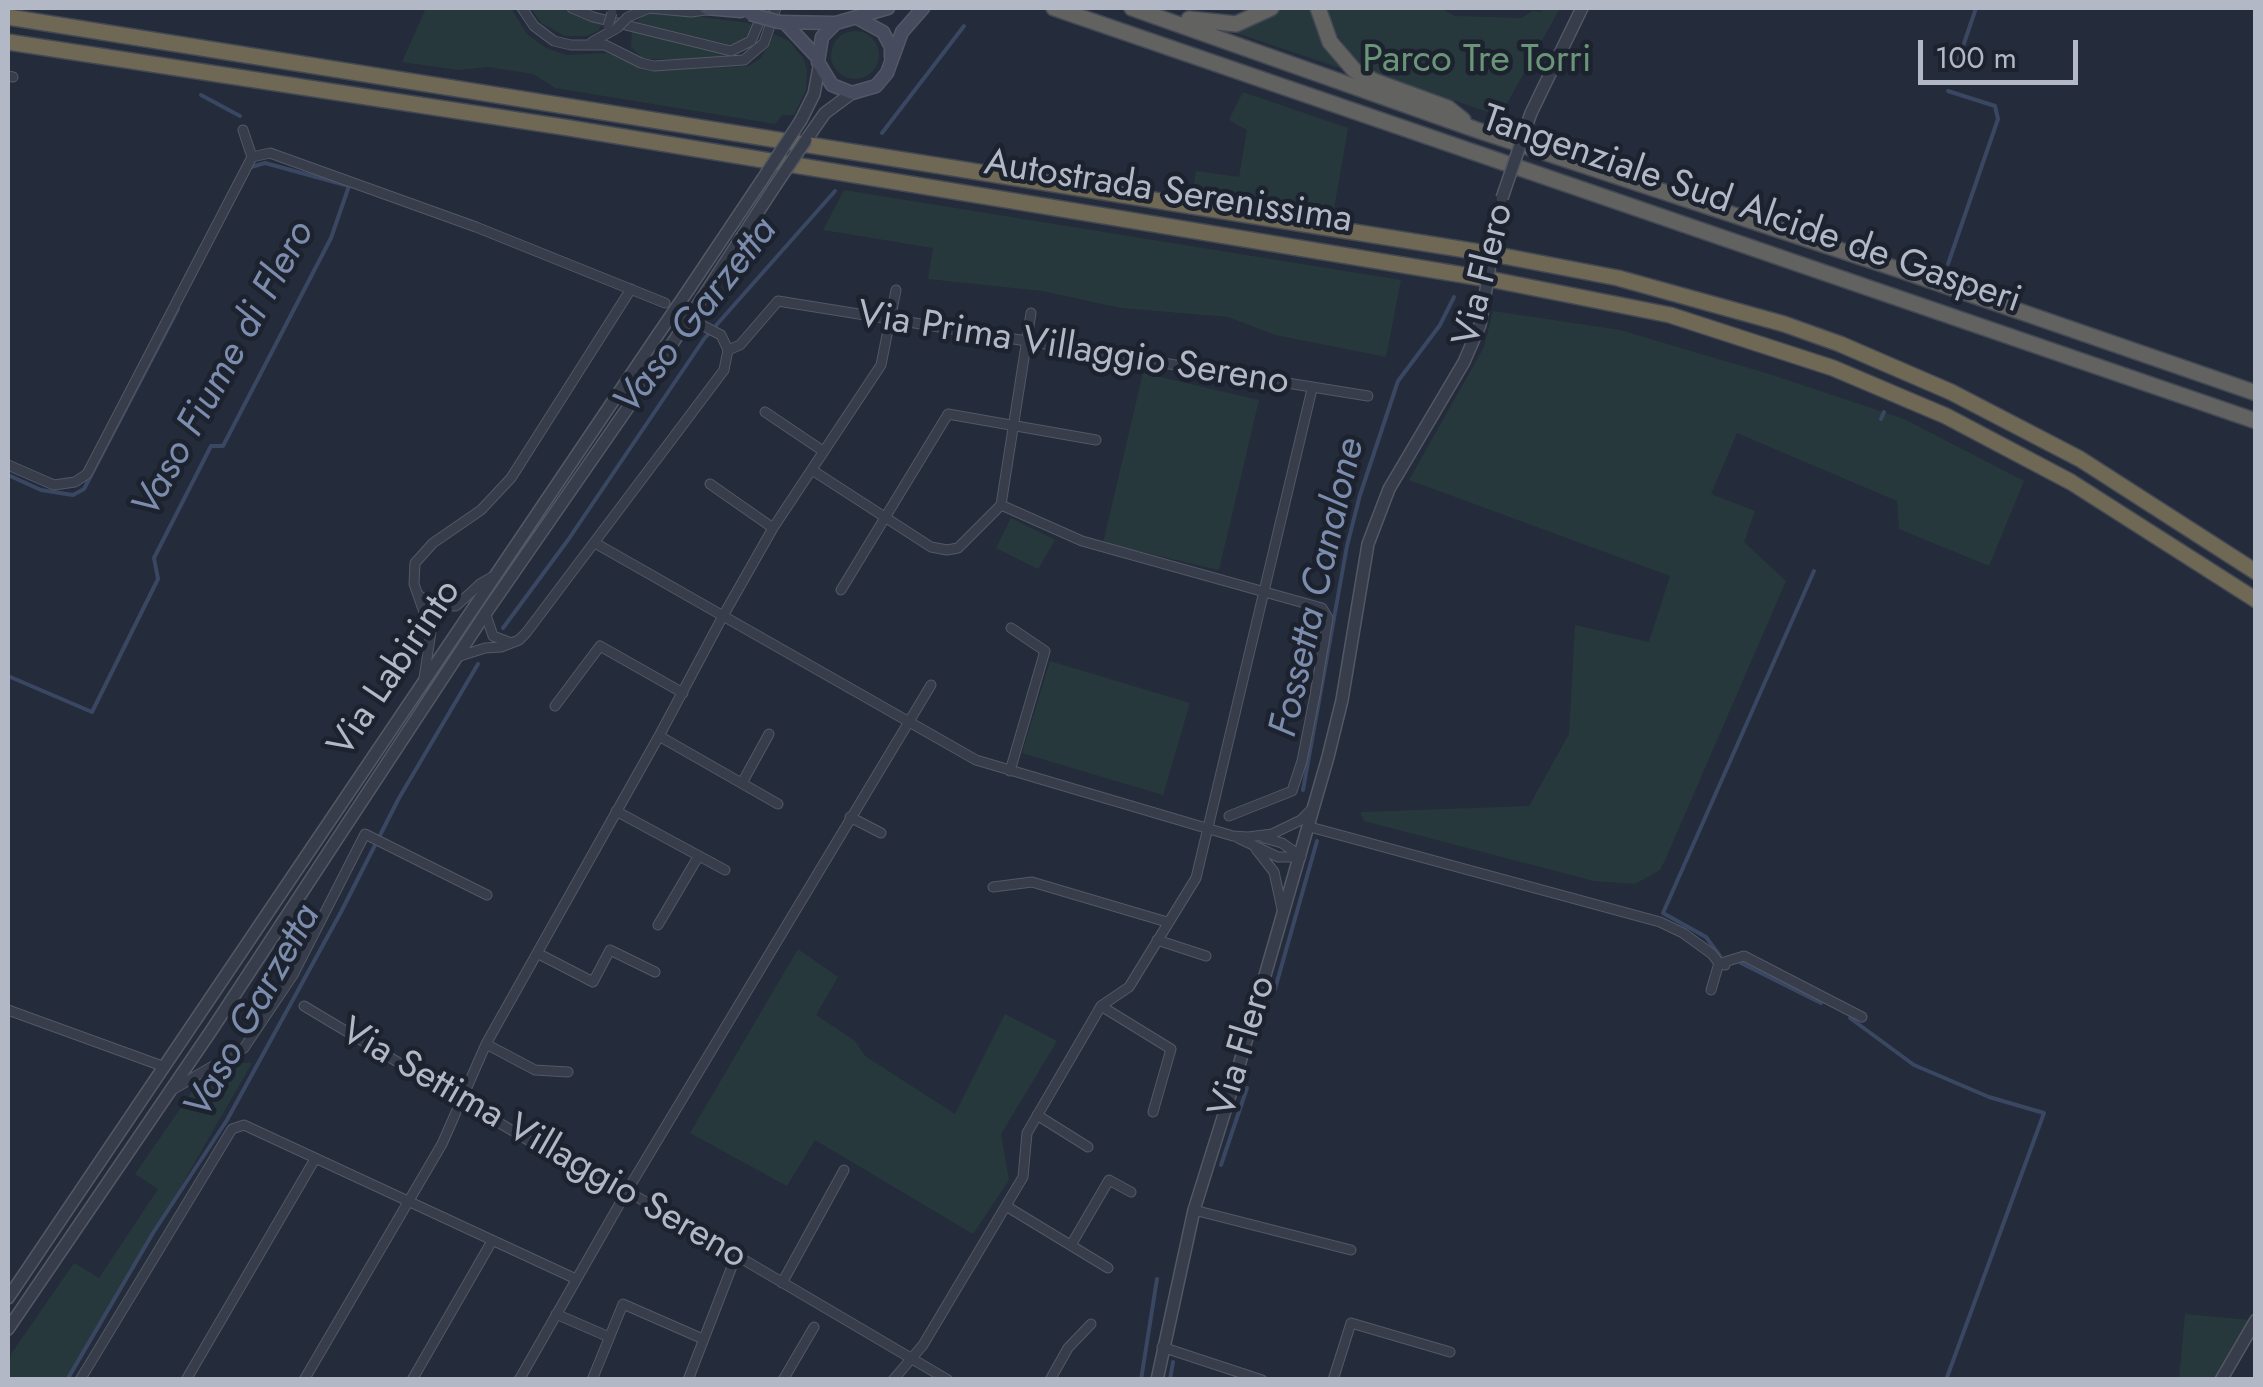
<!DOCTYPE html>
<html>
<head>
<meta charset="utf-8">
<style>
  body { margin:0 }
  #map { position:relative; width:2263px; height:1387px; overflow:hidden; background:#242b3a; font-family:Jost,sans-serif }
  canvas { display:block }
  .frame { position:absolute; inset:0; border:10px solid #b3b8c6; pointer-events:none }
  .scale { position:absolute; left:1918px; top:40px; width:160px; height:45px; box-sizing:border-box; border:5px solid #b3b8c6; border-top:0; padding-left:12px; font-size:30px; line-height:35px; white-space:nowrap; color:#b3b8c6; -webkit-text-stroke:8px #1d222f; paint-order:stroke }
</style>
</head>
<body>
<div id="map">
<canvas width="2263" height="1387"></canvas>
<div class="frame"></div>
<div class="scale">100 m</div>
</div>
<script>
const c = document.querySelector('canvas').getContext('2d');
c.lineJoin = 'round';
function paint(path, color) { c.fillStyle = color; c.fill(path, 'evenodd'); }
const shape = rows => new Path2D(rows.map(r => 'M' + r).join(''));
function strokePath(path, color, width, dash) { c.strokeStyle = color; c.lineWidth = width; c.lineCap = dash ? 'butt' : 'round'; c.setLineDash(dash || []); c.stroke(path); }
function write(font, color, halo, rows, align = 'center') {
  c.font = font + ' Jost,sans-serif'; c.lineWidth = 9; c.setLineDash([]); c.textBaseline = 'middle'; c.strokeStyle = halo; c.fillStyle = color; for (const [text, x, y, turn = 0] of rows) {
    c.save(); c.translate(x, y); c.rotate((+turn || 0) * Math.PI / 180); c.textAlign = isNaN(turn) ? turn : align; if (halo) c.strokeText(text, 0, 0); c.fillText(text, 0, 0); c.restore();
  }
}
const green = shape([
  [426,8,511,8,527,34,546,48,566,55,607,53,650,71,749,66,761,58,774,34,789,41,803,58,807,69,806,90,794,115,782,115,775,124,555,88,533,74,488,67,458,70,402,62],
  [531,8,564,8,583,19,603,22,598,31,587,36,565,36,541,23],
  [1280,8,1310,8,1326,50,1343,69,1230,31,1261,21],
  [1327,8,1440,8,1455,16,1521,18,1533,11,1540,12,1543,8,1560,8,1500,116,1382,76,1354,59,1334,31],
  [665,12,748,23,753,25,744,40,731,45,636,22,646,13],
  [632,30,730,56,729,59,643,59,631,47],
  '831 55a24 24 0 1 1 48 0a24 24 0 1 1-48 0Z',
  [1243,92,1348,128,1333,215,1192,193,1196,171,1239,177,1247,130,1229,120],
  [844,190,1401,280,1386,357,1275,335,1228,317,1121,308,1042,291,928,279,933,248,823,230],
  [1493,311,1620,330,1769,374,1904,419,2024,481,1989,566,1899,529,1897,501,1737,433,1711,494,1755,511,1744,542,1786,581,1666,858,1660,870,1635,884,1594,881,1364,821,1360,812,1529,806,1569,734,1575,625,1649,642,1670,576,1409,480,1484,347],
  [1143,373,1259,400,1219,570,1103,543],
  [1011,518,1055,540,1038,569,996,548],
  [1050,661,1190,703,1163,795,1022,753],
  [798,949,838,977,816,1015,855,1041,865,1056,955,1114,1005,1014,1057,1041,1001,1134,1009,1180,973,1234,815,1140,787,1186,690,1133],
  [224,1062,252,1063,70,1379,8,1380,11,1354,74,1263,99,1278,158,1189,135,1174,204,1074],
  [2185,1314,2249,1320,2215,1379,2179,1379]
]);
const stream = shape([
  [1955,70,1976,8],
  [1948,91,1995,106,1998,119,1948,264],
  [201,95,240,116],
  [882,133,964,26],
  [1881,419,1884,412],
  [8,475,41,490,73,495,84,489,178,309],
  [503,628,568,540,704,339,835,191],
  [8,676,92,712,158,579,154,558,211,446,223,446,331,238,349,186,265,163,251,167],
  [1303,790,1347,546,1360,495,1398,381,1440,325,1454,297],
  [1720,956,1706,937,1663,913,1814,571],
  [1741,963,1821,1003],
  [1275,989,1317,841],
  [1850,1018,1914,1065,1989,1097,2044,1113,1946,1380],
  [1221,1165,1247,1088],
  [67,1380,153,1233,227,1120,341,912,399,798,478,664],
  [1141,1380,1157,1279],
  [1170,1380,1173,1362]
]);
const minor = shape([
  [522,8,534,26,554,41,571,45,605,45,641,63,654,66,744,60,764,43,776,8],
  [572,8,593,17,731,51,751,41,765,8],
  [628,17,649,8,691,12,713,9],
  [592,42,617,28],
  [8,76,13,77],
  [243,130,252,157],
  [252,157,270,153,476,227,665,303],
  [694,321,721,335,728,350],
  [728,350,740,345,778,301,1368,396],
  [765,412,823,451],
  [8,465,54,485,75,482,87,474,252,157],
  [812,470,931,547,947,550,958,548,1001,505,1082,541,1322,608,1328,618,1315,695,1302,761,1292,791,1229,816],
  [710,484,773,528],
  [1001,505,1031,313],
  [595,543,976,760,1233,836,1248,837,1272,834,1301,820,1311,810],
  [841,590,948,414,1096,440],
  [418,595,435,605,456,606,480,584,492,577],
  [486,615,493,636,511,643],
  [457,657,485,648,501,647,519,640,526,633,724,370,728,350],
  [424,678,431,632,414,584,415,563,433,543,481,510,511,478,631,289],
  [555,706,600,646,683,693],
  [659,736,778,804],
  [1010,771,1045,651,1011,628],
  [742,783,769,734],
  [616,811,725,870],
  [850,817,881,833],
  [1310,827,1660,922,1683,933,1712,954,1719,963,1725,965],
  [1238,838,1278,857,1301,857],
  [1264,838,1282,843,1299,855],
  [1256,849,1274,872,1282,909],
  [993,887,1032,882,1167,922],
  [658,925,698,857],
  [1157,940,1206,956],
  [537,953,593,982,610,950,655,972],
  [1721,963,1744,956,1862,1017],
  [1711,990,1719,963],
  [304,1006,563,1161,627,1191,948,1380],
  [1101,1006,1171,1049,1153,1112],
  [8,1010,165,1067],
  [486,1044,535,1070,568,1072],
  [172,1090,244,1048,293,975,365,834,487,895],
  [1037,1115,1088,1147],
  [1006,1206,1108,1268],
  [1194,1210,1351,1250],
  [1071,1245,1109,1180,1131,1192],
  [782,1283,844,1170],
  [556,1314,609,1337],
  [1162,1347,1262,1380],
  [80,1380,232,1129,244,1125,576,1279],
  [186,1380,315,1159],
  [304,1380,442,1144,486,1044,659,736,723,616,773,528,881,365,896,290],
  [412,1380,492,1241],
  [519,1380,627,1191,931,685],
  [592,1380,623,1304,703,1339],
  [688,1380,736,1256],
  [783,1380,814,1327],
  [893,1380,923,1345,1023,1177,1027,1133,1101,1006,1129,987,1196,878,1312,389],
  [1050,1380,1068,1348,1091,1324],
  [1333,1380,1351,1323,1450,1352]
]);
const tertiary = shape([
  [1531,113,1582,8],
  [801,120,814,94,819,67],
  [806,140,825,113,852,93],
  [689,289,762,180],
  [702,298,775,186],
  [8,1298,657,336],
  [8,1329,211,1031,485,614,674,341],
  [1157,1380,1194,1210,1236,1076,1328,757,1342,700,1368,544,1389,489,1464,362,1480,325,1483,308],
  [2221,1380,2256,1320]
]);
const secondary = shape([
  [706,8,741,11],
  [888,8,836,23,822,37,818,62,832,85,852,93,876,86,887,73,902,32,923,8],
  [859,19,883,32,891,47,891,57],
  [779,22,834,23],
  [786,24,817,57]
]);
const trunk = shape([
  [1054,8,2256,421],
  [1132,8,1474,129,1900,270,2256,393],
  [1318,8,1330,42,1354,70,1374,81,1448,108,1463,120],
  [1189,19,1236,24,1271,8]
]);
const motorway = shape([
  [8,17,1498,255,1618,278,1784,324,1840,344,1951,392,2080,459,2256,572],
  [8,42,563,127,1494,280,1670,315,1833,368,1946,416,2071,482,2256,600]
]);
const minorBridge = shape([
  [608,26,612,13],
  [617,28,628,17]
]);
const tertiaryBridge = shape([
  [762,180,801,120],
  [775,186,806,140],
  [1502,198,1531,113],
  [1483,308,1497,221],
  [657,336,689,289],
  [674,341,702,298]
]);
const secondaryBridge = shape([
  [750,14,779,22]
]);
const parkNames = [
  ["Parco Tre Torri",1477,62]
];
const streetNames = [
  ["Autostrada Serenissima",1168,193,9],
  ["Tangenziale Sud Alcide de Gasperi",1751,211,19],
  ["Via Flero",1485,275,-76],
  ["Via Prima Villaggio Sereno",1073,350,9],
  ["Via Labirinto",396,669,-56],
  ["Via Flero",1244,1047,-73],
  ["Via Settima Villaggio Sereno",543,1145,30]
];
const waterNames = [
  ["Vaso Garzetta",697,317,-52],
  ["Vaso Fiume di Flero",225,370,-61],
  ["Fossetta Canalone",1319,588,-77],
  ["Vaso Garzetta",254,1012,-61]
];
paint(green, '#27383c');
strokePath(stream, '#3a4762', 4);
strokePath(minor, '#535865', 11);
strokePath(tertiary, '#535865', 14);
strokePath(secondary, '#535865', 15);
strokePath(trunk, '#434855', 18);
strokePath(motorway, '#434855', 18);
strokePath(minor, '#373d4a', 9);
strokePath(tertiary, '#373d4a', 11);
strokePath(secondary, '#464c5d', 12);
strokePath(trunk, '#626260', 15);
strokePath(motorway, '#6f6855', 15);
strokePath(minorBridge, '#535865', 11, []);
strokePath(tertiaryBridge, '#535865', 14, []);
strokePath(secondaryBridge, '#535865', 15, []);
strokePath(minorBridge, '#373d4a', 9);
strokePath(tertiaryBridge, '#373d4a', 11);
strokePath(secondaryBridge, '#464c5d', 12);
write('38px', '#6b9579', '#1d222f', parkNames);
write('38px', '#b3b8c6', '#1d222f', streetNames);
write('italic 40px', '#7c8cac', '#1d222f', waterNames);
</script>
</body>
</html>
